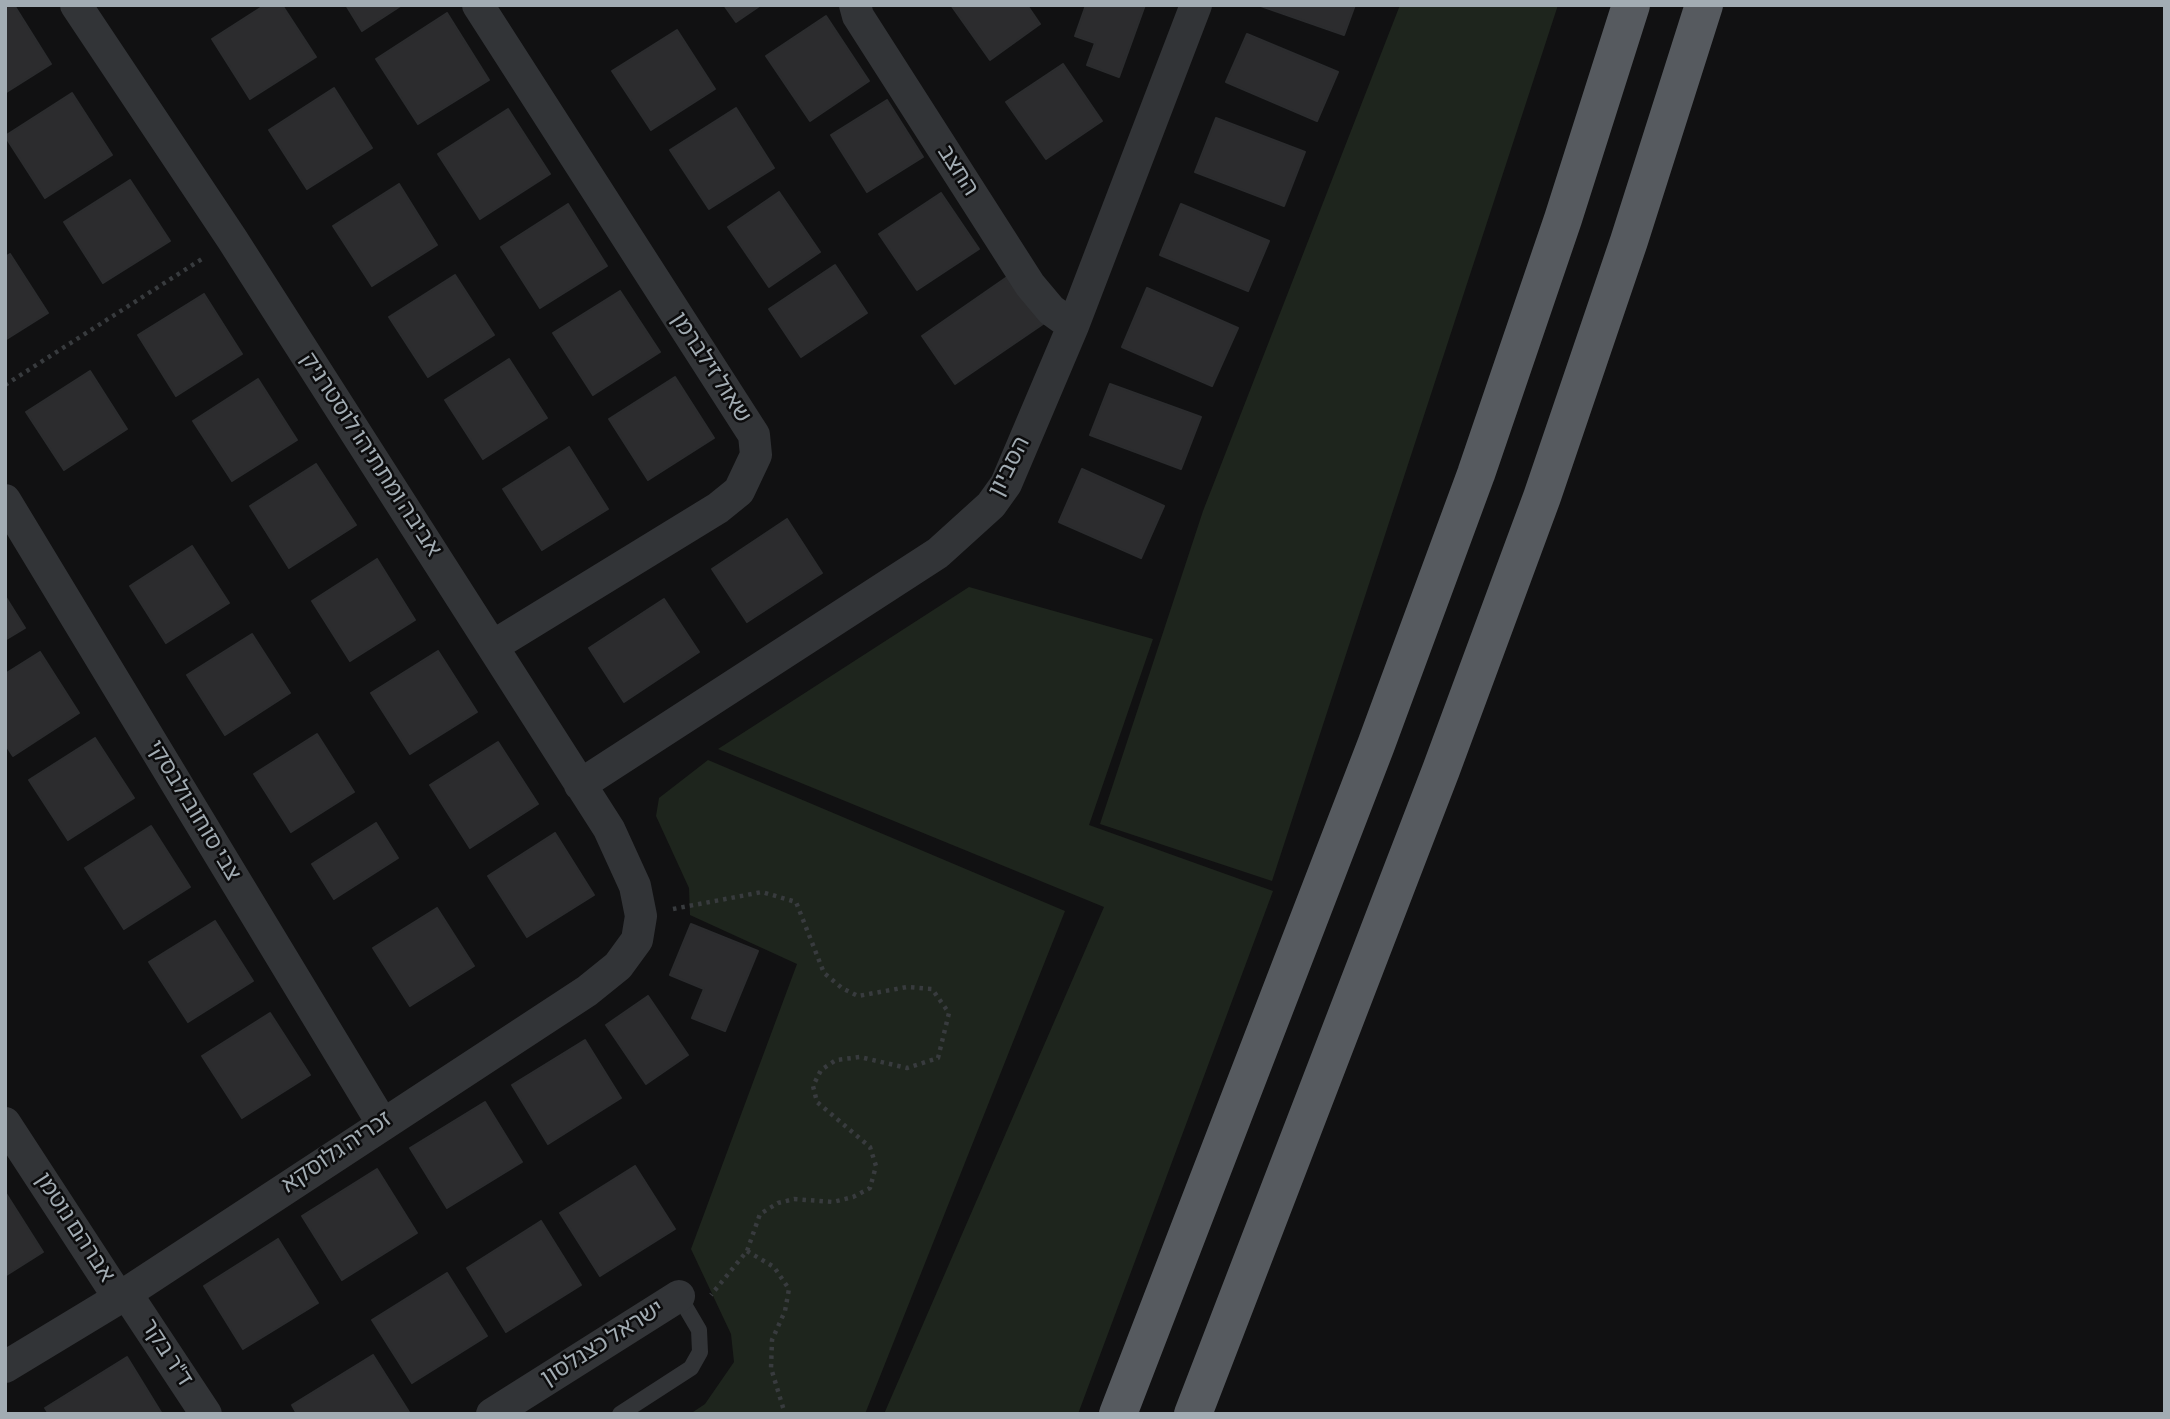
<!DOCTYPE html>
<html>
<head>
<meta charset="utf-8">
<style>
  body { margin:0 }
  #map { position:relative; width:2170px; height:1419px; overflow:hidden; background:#111112; font-family:"Sofia Sans Condensed",sans-serif }
  canvas { display:block }
  .frame { position:absolute; inset:0; border:7px solid #a2acb3; pointer-events:none }
</style>
</head>
<body>
<div id="map">
<canvas width="2170" height="1419"></canvas>
<div class="frame"></div>
</div>
<script>
const c = document.querySelector('canvas').getContext('2d');
c.lineJoin = 'round';
function paint(path, color) { c.fillStyle = color; c.fill(path, 'evenodd'); }
const shape = rows => new Path2D(rows.map(r => 'M' + r).join(''));
function strokePath(path, color, width, dash) { c.strokeStyle = color; c.lineWidth = width; c.lineCap = dash ? 'butt' : 'round'; c.setLineDash(dash || []); c.stroke(path); }
function write(font, color, halo, rows, align = 'center') {
  c.font = font + ' "Sofia Sans Condensed","Noto Sans Hebrew",sans-serif'; c.lineWidth = 5; c.setLineDash([]); c.textBaseline = 'middle'; c.strokeStyle = halo; c.fillStyle = color; for (const [text, x, y, turn = 0] of rows) {
    c.save(); c.translate(x, y); c.rotate((+turn || 0) * Math.PI / 180); c.textAlign = isNaN(turn) ? turn : align; if (halo) c.strokeText(text, 0, 0); c.fillText(text, 0, 0); c.restore();
  }
}
const green = shape([
  [1400,5,1558,5,1272,881,1100,824,1203,511],
  [969,587,1153,639,1089,825,1273,891,1078,1414,884,1414,1104,907,718,749],
  [708,760,1065,911,865,1414,690,1414,705,1404,734,1362,731,1334,691,1249,797,964,690,915,689,888,656,816,659,798]
]);
const building = shape([
  [10,5,14,5,51,64,5,93,5,8,10,5],
  [265,5,282,5,316,57,250,99,212,39,265,5],
  [346,5,402,5,362,31,346,5],
  [724,5,761,5,736,22,724,5],
  [951,5,1027,5,1040,24,990,60,951,5],
  [1086,5,1145,5,1119,77,1087,65,1095,43,1075,36,1086,5],
  [1258,5,1355,5,1344,35,1258,5],
  [447,13,489,80,418,124,376,59,447,13],
  [826,16,869,81,810,121,766,56,826,16],
  [677,30,715,89,651,130,612,71,677,30],
  [1247,34,1338,72,1317,121,1226,82,1247,34],
  [1063,64,1102,121,1046,159,1006,102,1063,64],
  [334,88,372,148,307,189,269,130,334,88],
  [72,93,112,155,45,198,5,136,72,93],
  [887,100,923,157,867,192,831,135,887,100],
  [736,108,774,168,709,209,670,150,736,108],
  [508,109,550,174,480,219,438,154,508,109],
  [1216,118,1305,152,1284,206,1195,172,1216,118],
  [130,180,170,241,103,283,64,222,130,180],
  [399,184,437,245,372,286,333,226,399,184],
  [779,192,820,252,769,287,728,227,779,192],
  [941,193,979,249,917,290,879,234,941,193],
  [568,204,607,266,540,308,501,247,568,204],
  [1181,204,1269,241,1248,291,1160,255,1181,204],
  [10,254,48,313,5,340,5,257,10,254],
  [835,265,867,313,801,357,769,309,835,265],
  [455,275,494,335,428,377,389,317,455,275],
  [1010,275,1043,324,955,384,922,336,1010,275],
  [1147,288,1238,328,1212,386,1122,347,1147,288],
  [620,291,660,352,593,395,553,333,620,291],
  [204,294,242,354,176,396,138,335,204,294],
  [509,359,547,418,483,459,445,400,509,359],
  [90,371,127,429,64,470,26,412,90,371],
  [675,377,714,438,648,480,609,419,675,377],
  [258,379,297,440,232,481,193,421,258,379],
  [1110,384,1201,417,1181,469,1090,435,1110,384],
  [569,447,608,509,542,550,503,489,569,447],
  [316,464,356,525,289,568,250,506,316,464],
  [1082,469,1164,506,1141,558,1059,522,1082,469],
  [787,519,822,573,747,622,712,569,787,519],
  [192,546,229,603,166,643,130,586,192,546],
  [377,559,415,620,350,661,312,601,377,559],
  [5,596,25,628,5,640,5,596],
  [664,599,699,652,624,702,589,648,664,599],
  [252,634,290,693,225,735,187,675,252,634],
  [438,651,477,712,410,754,371,693,438,651],
  [40,652,79,713,13,756,5,744,5,674,40,652],
  [317,734,354,792,291,832,254,774,317,734],
  [95,738,134,798,68,840,29,780,95,738],
  [498,742,538,804,470,848,430,785,498,742],
  [376,823,398,858,334,899,312,864,376,823],
  [151,826,190,887,124,929,85,868,151,826],
  [555,833,594,895,527,937,488,876,555,833],
  [437,908,474,966,410,1006,373,948,437,908],
  [215,921,253,981,188,1022,149,962,215,921],
  [691,924,758,951,725,1031,692,1018,704,989,670,975,691,924],
  [648,996,688,1055,646,1084,606,1025,648,996],
  [270,1013,310,1075,242,1118,202,1056,270,1013],
  [585,1040,621,1098,548,1144,512,1085,585,1040],
  [485,1102,522,1162,447,1208,410,1148,485,1102],
  [635,1166,675,1229,600,1276,560,1213,635,1166],
  [377,1169,417,1233,342,1280,302,1216,377,1169],
  [5,1192,43,1252,5,1276,5,1192],
  [541,1221,581,1285,506,1332,467,1268,541,1221],
  [278,1239,318,1303,243,1349,204,1286,278,1239],
  [447,1273,487,1336,412,1383,372,1320,447,1273],
  [373,1355,409,1412,297,1414,292,1405,373,1355],
  [127,1357,162,1414,49,1414,45,1408,127,1357]
]);
const path = shape([
  [5,385,205,257],
  [673,909,762,892,796,902,824,973,842,988,858,996,907,987,932,989,949,1013,938,1058,907,1068,860,1057,836,1060,821,1070,813,1086,817,1102,870,1147,876,1166,870,1188,853,1197,833,1202,794,1199,778,1203,760,1214,747,1251,711,1295],
  [747,1251,774,1267,789,1289,785,1311,772,1340,771,1368,785,1414]
]);
const service = shape([
  [620,1414,691,1368,700,1352,699,1330,679,1296]
]);
const minor = shape([
  [478,5,754,435,756,455,739,491,718,508,493,646],
  [855,5,858,16,1030,285,1051,310,1073,326],
  [5,500,382,1123],
  [580,785,938,553,991,505,1006,484,1073,326,1196,5],
  [5,1123,119,1298],
  [126,1293,206,1414],
  [5,1367,119,1298,587,991,618,966,637,940,641,916,635,886,609,829,232,239,76,5],
  [492,1414,679,1296]
]);
const trunk = shape([
  [1118,1414,1376,745,1476,474,1563,219,1631,5],
  [1193,1414,1441,770,1542,497,1629,241,1704,5]
]);
const streetNames = [
  ["החצב",957,171,57],
  ["שאול זילברמן",710,368,57],
  ["אביבה ומתתיהו לוסטרניק",370,455,57],
  ["הסביון",1010,467,-63],
  ["צבי סוחובולבסקי",193,811,59],
  ["זכריה גלוסקא",337,1153,-34],
  ["אברהם נוטמן",74,1228,57],
  ["ישראל כצנלסון",603,1344,-32],
  ["ד\"ר בקר",166,1353,57]
];
paint(green, '#1e251d');
paint(building, '#2c2c2e');
strokePath(building, '#2b2c2e', 2);
strokePath(path, '#383b3e', 4.5, [3.5, 5]);
strokePath(service, '#323437', 16);
strokePath(minor, '#323437', 32);
strokePath(trunk, '#565a5f', 38);
write('23px', '#a2acb3', '#0c0c0d', streetNames);
</script>
</body>
</html>
